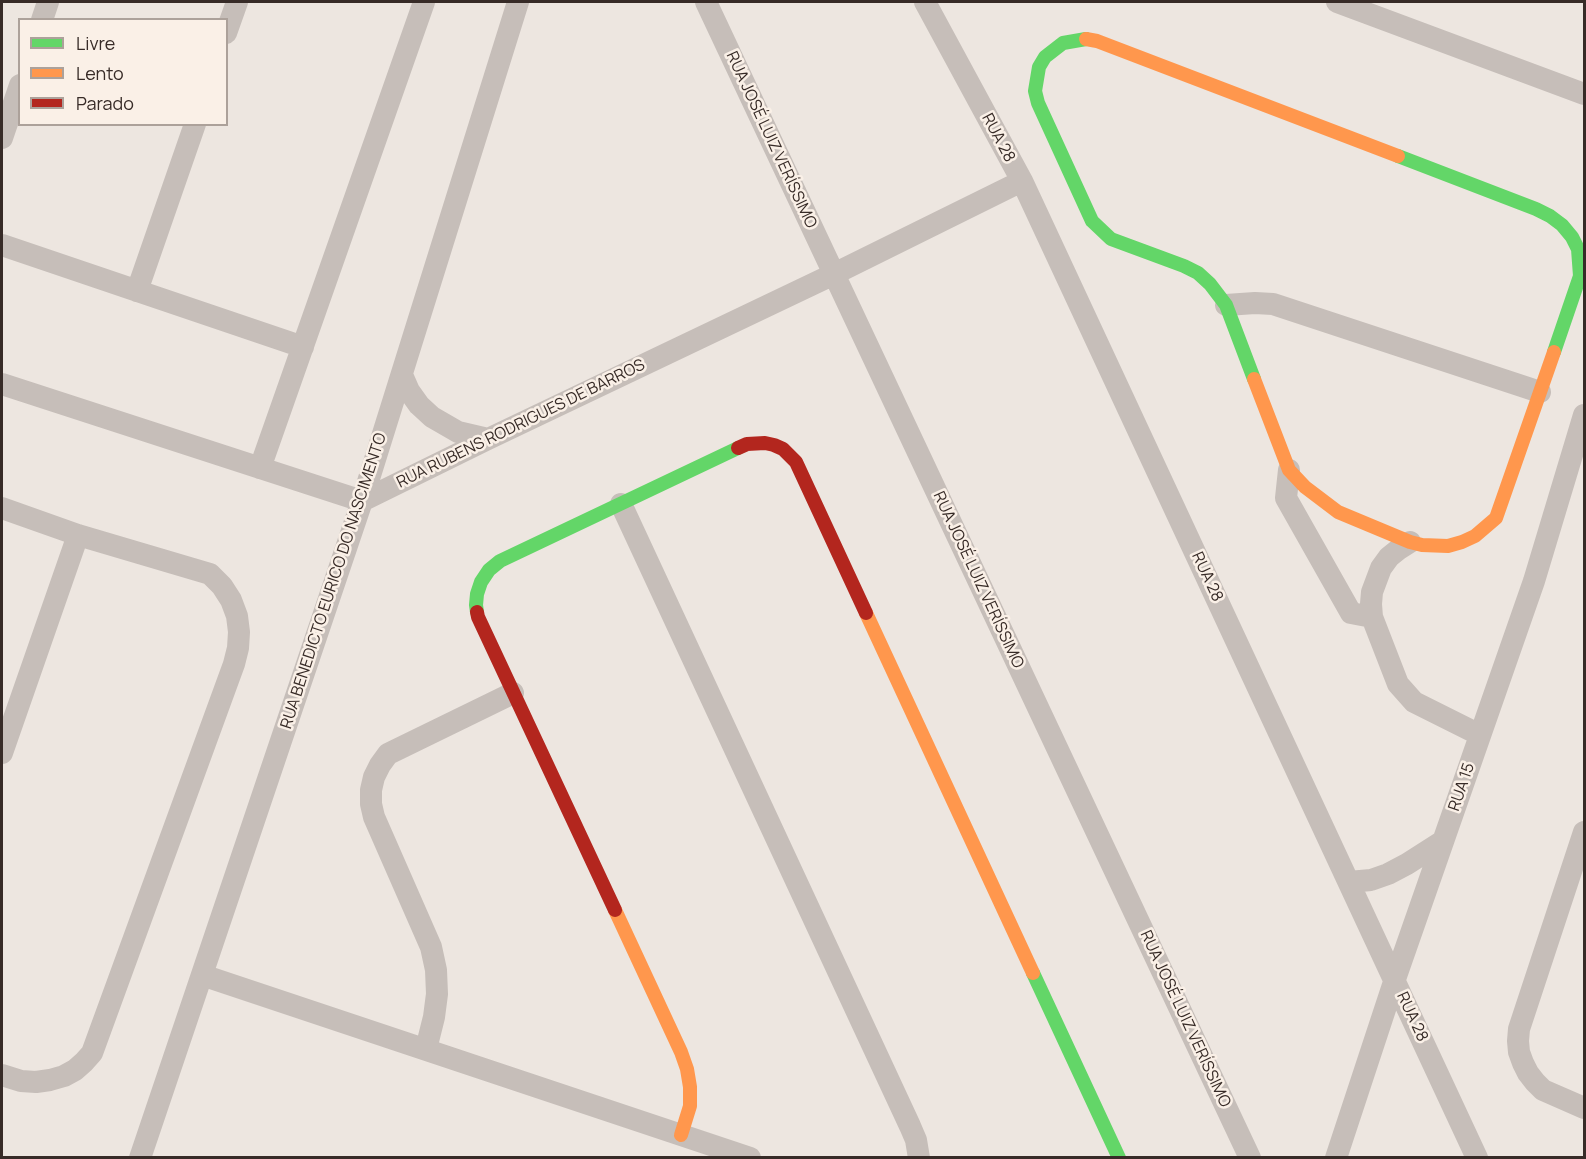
<!DOCTYPE html>
<html>
<head>
<meta charset="utf-8">
<style>
  body { margin:0 }
  #map { position:relative; width:1586px; height:1159px; overflow:hidden; background:#ede6e0; font-family:Manrope,sans-serif }
  canvas { display:block }
  .frame { position:absolute; inset:0; border:3px solid #372b27; pointer-events:none }
  .legend { position:absolute; left:18px; top:18px; width:210px; height:108px; box-sizing:border-box; background:#faf0e7; border:2px solid #aca19a; margin:0; padding:8px 10px; list-style:none; font-size:18px; color:#372b27 }
  .legend li { display:flex; align-items:center; gap:12px; height:30px }
  .legend b { width:30px; border:2px solid #aca19a }
</style>
</head>
<body>
<div id="map">
<canvas width="1586" height="1159"></canvas>
<div class="frame"></div>
<ul class="legend">
<li><b style="height:8px;background:#63d668"></b>Livre</li>
<li><b style="height:8px;background:#ff974d"></b>Lento</li>
<li><b style="height:8px;background:#b3261e"></b>Parado</li>
</ul>
</div>
<script>
const c = document.querySelector('canvas').getContext('2d');
c.lineJoin = 'round';
const shape = rows => new Path2D(rows.map(r => 'M' + r).join(''));
function strokePath(path, color, width, dash) { c.strokeStyle = color; c.lineWidth = width; c.lineCap = dash ? 'butt' : 'round'; c.setLineDash(dash || []); c.stroke(path); }
function write(font, color, halo, rows, align = 'center') {
  c.font = font + ' Manrope,sans-serif'; c.lineWidth = 5; c.setLineDash([]); c.textBaseline = 'middle'; c.strokeStyle = halo; c.fillStyle = color; for (const [text, x, y, turn = 0] of rows) {
    c.save(); c.translate(x, y); c.rotate((+turn || 0) * Math.PI / 180); c.textAlign = isNaN(turn) ? turn : align; if (halo) c.strokeText(text, 0, 0); c.fillText(text, 0, 0); c.restore();
  }
}
const street = shape([
  [706,2,1250,1158],
  [925,2,1022,181,1477,1158],
  [1337,2,1584,94],
  [42,20,48,2],
  [226,33,237,2],
  [2,138,20,85],
  [2,245,303,347],
  [137,291,195,124],
  [1226,305,1255,303,1273,304,1540,392],
  [402,375,409,391,419,405,432,417,458,432,488,439],
  [2,384,362,501,488,439,834,274,1022,181],
  [260,468,424,2],
  [1289,470,1286,498,1351,613,1372,617],
  [621,504,910,1126,916,1140,919,1158],
  [2,508,78,535,210,574,222,586,231,600,237,616,239,632,238,648,234,664,92,1053,84,1062,75,1070,64,1076,50,1080,36,1082,21,1081,2,1075],
  [1410,542,1399,549,1389,557,1381,568,1372,592,1371,604,1372,617,1398,684,1414,702,1480,735],
  [2,753,78,535],
  [1584,832,1519,1029,1518,1041,1519,1052,1523,1063,1528,1073,1535,1082,1543,1090,1584,1108],
  [1349,882,1371,880,1388,874,1407,864,1443,841],
  [202,975,750,1158],
  [426,1049,434,1017,437,994,436,970,431,947,374,817,371,804,371,790,374,777,380,765,388,754,513,693],
  [140,1158,362,501,518,2],
  [1336,1158,1395,979,1534,581,1584,415]
]);
const fast = shape([
  [1086,39,1063,43,1045,57,1039,67,1035,91,1038,103,1092,221,1111,239,1184,266,1198,273,1210,284,1226,305,1254,379],
  [1398,156,1536,209,1550,216,1562,225,1572,237,1578,249,1580,276,1554,352],
  [477,612,476,605,477,594,481,582,489,570,500,561,738,448],
  [1033,973,1119,1158]
]);
const slow = shape([
  [1086,39,1097,41,1398,156],
  [1254,379,1289,470,1305,487,1338,512,1410,542,1422,545,1448,546,1462,542,1475,536,1496,518,1554,352],
  [866,613,1033,973],
  [615,910,681,1052,687,1069,690,1087,690,1106,681,1135]
]);
const jam = shape([
  [738,448,747,444,765,443,774,445,783,449,796,462,866,613],
  [477,612,478,617,615,910]
]);
const streetNames = [
  ["RUA 28",998,138,62],
  ["RUA JOSÉ LUIZ VERÍSSIMO",771,140,65],
  ["RUA RUBENS RODRIGUES DE BARROS",521,424,-26],
  ["RUA 28",1207,577,65],
  ["RUA JOSÉ LUIZ VERÍSSIMO",978,580,65],
  ["RUA BENEDICTO EURICO DO NASCIMENTO",334,581,-72],
  ["RUA 15",1462,787,-71],
  ["RUA 28",1412,1017,65],
  ["RUA JOSÉ LUIZ VERÍSSIMO",1185,1019,65]
];
strokePath(street, '#c6beb9', 22);
strokePath(fast, '#63d668', 14);
strokePath(slow, '#ff974d', 14);
strokePath(jam, '#b3261e', 14);
write('16px', '#372b27', '#faf0e7', streetNames);
</script>
</body>
</html>
